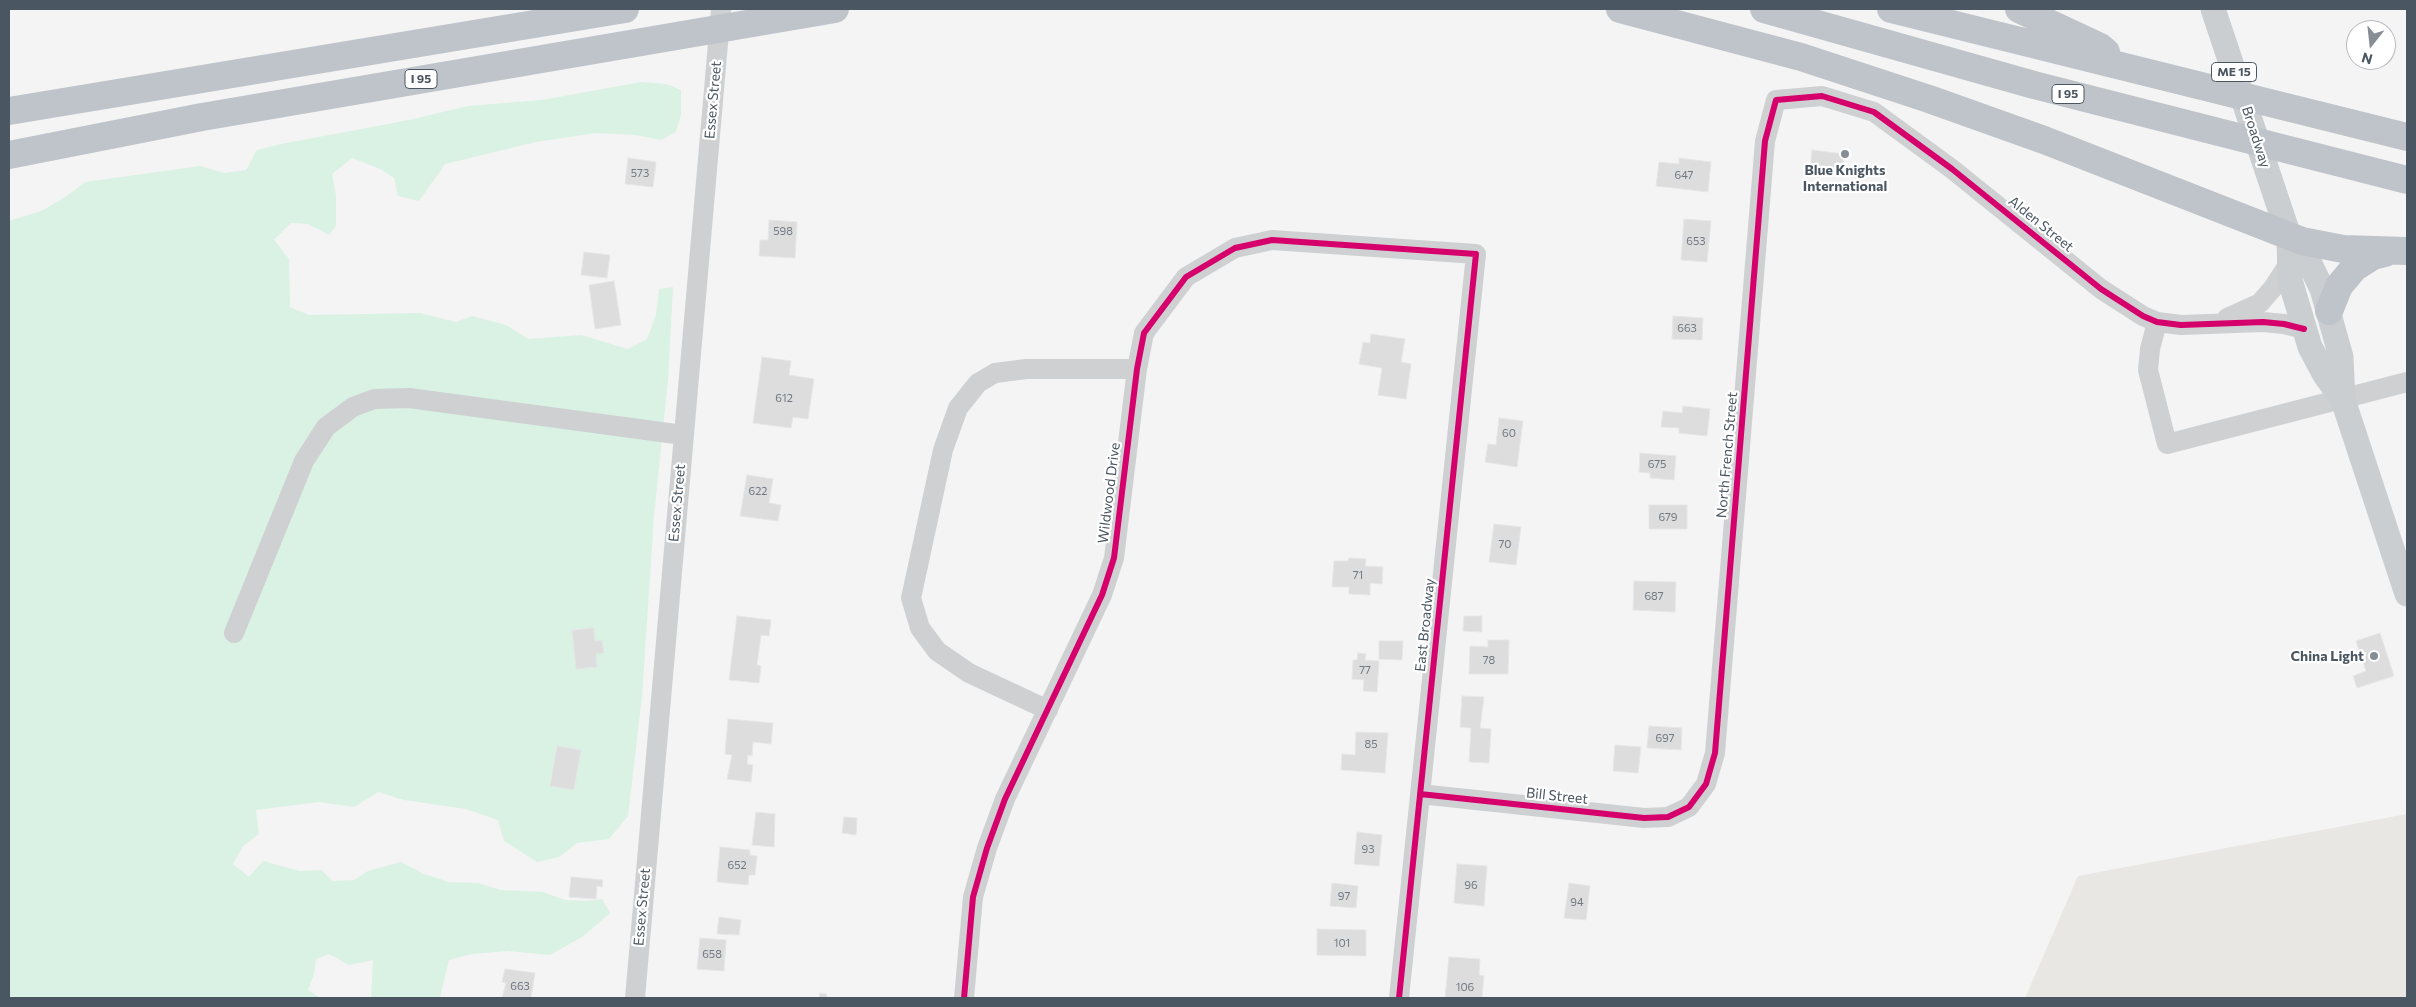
<!DOCTYPE html>
<html>
<head>
<meta charset="utf-8">
<style>
  body { margin:0 }
  #map { position:relative; width:2416px; height:1007px; overflow:hidden; background:#f4f4f4; font-family:Commissioner,sans-serif }
  canvas { display:block }
  .frame { position:absolute; inset:0; border:10px solid #4a5661; pointer-events:none }
  .north { position:absolute; left:2346px; top:20px; width:50px; height:50px; box-sizing:border-box; background:#fff; border:1px solid #b7bbc0; border-radius:50%; rotate:196deg; font-size:14px; font-weight:700; line-height:20px; text-align:center; color:#4a5661 }
  .north::after { content:''; display:block; margin:auto; width:18px; height:22px; background:#868d94; clip-path:polygon(50% 0,100% 100%,50% 72%,0 100%) }
</style>
</head>
<body>
<div id="map">
<canvas width="2416" height="1007"></canvas>
<div class="frame"></div>
<div class="north">N</div>
</div>
<script>
const c = document.querySelector('canvas').getContext('2d');
c.lineJoin = 'round';
function paint(path, color) { c.fillStyle = color; c.fill(path, 'evenodd'); }
const shape = rows => new Path2D(rows.map(r => 'M' + r).join(''));
function strokePath(path, color, width, dash) { c.strokeStyle = color; c.lineWidth = width; c.lineCap = dash ? 'butt' : 'round'; c.setLineDash(dash || []); c.stroke(path); }
function write(font, color, halo, rows, align = 'center') {
  c.font = font + ' Commissioner,sans-serif'; c.lineWidth = 4.5; c.setLineDash([]); c.textBaseline = 'middle'; c.strokeStyle = halo; c.fillStyle = color; for (const [text, x, y, turn = 0] of rows) {
    c.save(); c.translate(x, y); c.rotate((+turn || 0) * Math.PI / 180); c.textAlign = isNaN(turn) ? turn : align; if (halo) c.strokeText(text, 0, 0); c.fillText(text, 0, 0); c.restore();
  }
}
const commercial = shape([
  [2407,814,2407,998,2025,998,2078,876]
]);
const green = shape([
  [641,82,666,84,681,90,681,115,676,132,661,140,636,135,596,133,536,142,445,164,419,201,398,196,394,178,380,169,352,158,332,174,336,196,336,226,329,235,308,224,291,223,274,240,289,259,290,307,309,315,420,313,456,322,472,316,506,325,528,339,581,335,628,349,647,339,656,315,659,289,673,287,668,380,654,516,642,696,628,816,609,839,577,843,559,857,537,862,504,841,498,820,466,809,404,800,378,792,354,807,319,802,256,810,259,834,243,846,233,864,249,877,263,861,300,871,321,870,333,881,354,880,368,871,401,862,424,874,449,882,478,883,501,890,543,892,565,900,587,901,602,899,610,913,582,937,550,955,508,951,472,954,449,960,440,998,371,998,373,960,349,965,329,954,316,959,314,974,308,990,320,998,9,998,9,221,41,211,64,198,85,182,200,166,224,173,246,170,257,150,281,144,409,120,468,106,542,100]
]);
const building = shape([
  [1812,150,1844,154,1842,176,1810,173,1812,150],
  [628,158,656,162,653,187,625,184,628,158],
  [1679,158,1711,162,1708,192,1656,186,1659,162,1679,164,1679,158],
  [1684,219,1711,221,1707,262,1681,260,1684,219],
  [769,220,797,222,795,258,759,256,760,240,768,240,769,220],
  [584,252,610,255,607,278,581,275,584,252],
  [614,281,621,325,595,329,589,285,614,281],
  [1673,316,1703,318,1702,340,1672,339,1673,316],
  [1371,334,1405,339,1401,362,1411,364,1406,399,1378,395,1382,368,1359,364,1363,342,1370,343,1371,334],
  [762,357,791,361,789,375,814,379,808,419,793,417,791,428,753,423,762,357],
  [1683,406,1710,409,1707,436,1679,433,1679,428,1661,427,1663,411,1682,413,1683,406],
  [1499,418,1523,421,1517,467,1485,462,1488,444,1496,445,1499,418],
  [1640,453,1676,456,1674,480,1650,478,1650,473,1639,472,1640,453],
  [747,475,773,479,769,503,781,505,778,521,740,516,747,475],
  [1649,505,1687,505,1687,529,1649,529,1649,505],
  [1494,524,1521,527,1516,565,1489,562,1494,524],
  [1349,558,1366,559,1365,566,1383,567,1382,584,1370,583,1370,595,1349,594,1349,587,1332,587,1334,561,1348,561,1349,558],
  [1634,581,1676,582,1675,612,1633,610,1634,581],
  [737,616,771,620,769,636,761,635,757,665,761,666,759,683,729,680,737,616],
  [1464,616,1482,616,1482,632,1463,631,1464,616],
  [594,628,595,641,602,640,604,653,596,654,597,667,576,669,572,630,594,628],
  [2380,633,2394,676,2357,688,2353,676,2366,671,2356,641,2380,633],
  [1488,640,1509,640,1508,674,1469,674,1470,646,1488,647,1488,640],
  [1379,641,1403,641,1402,660,1379,659,1379,641],
  [1358,653,1366,654,1365,660,1379,661,1377,692,1363,691,1364,680,1352,679,1353,660,1357,660,1358,653],
  [1462,696,1484,697,1480,728,1491,729,1489,763,1469,762,1471,728,1460,727,1462,696],
  [728,719,773,723,771,744,753,742,752,756,748,755,747,764,753,765,751,782,727,779,732,755,725,754,728,719],
  [1649,726,1682,728,1681,750,1647,748,1649,726],
  [1356,732,1388,733,1385,773,1341,770,1342,754,1355,755,1356,732],
  [1615,745,1641,747,1638,773,1613,771,1615,745],
  [557,746,581,750,574,790,550,786,557,746],
  [756,812,775,814,774,847,752,845,756,812],
  [844,817,857,818,856,835,842,833,844,817],
  [1357,832,1382,835,1379,866,1354,864,1357,832],
  [720,847,750,850,750,855,757,856,755,875,749,875,748,885,717,882,720,847],
  [1457,864,1487,866,1484,906,1454,903,1457,864],
  [571,877,603,880,602,887,597,886,596,899,569,897,571,877],
  [1332,883,1358,886,1356,908,1330,906,1332,883],
  [1569,883,1590,886,1586,920,1564,918,1569,883],
  [719,917,741,920,739,935,717,934,719,917],
  [1317,929,1366,930,1366,956,1317,955,1317,929],
  [700,938,726,940,724,971,697,969,700,938],
  [1449,957,1480,959,1479,975,1484,976,1482,998,1445,998,1449,957],
  [505,969,535,973,531,998,502,998,506,983,502,982,505,969],
  [820,993,827,994,826,998,819,998,820,993]
]);
const minor = shape([
  [2227,318,2260,303,2273,288,2288,265],
  [2157,322,2150,349,2148,370,2167,444,2407,382],
  [234,633,304,461,326,427,353,407,374,399,409,398,683,435],
  [1048,710,969,673,937,651,920,628,911,598,943,450,958,408,978,383,995,373,1026,369,1137,369],
  [1420,794,1644,818,1668,817,1689,807,1706,784,1715,753,1765,141,1776,100,1822,96,1874,112,1952,169,2101,289,2143,316,2157,322,2181,325,2263,322,2284,324,2304,329],
  [635,998,721,9],
  [964,998,973,897,987,848,1005,799,1102,595,1114,558,1137,369,1144,333,1186,277,1235,248,1272,240,1476,254,1399,998]
]);
const major = shape([
  [2213,9,2289,236,2290,280,2310,347,2325,375,2343,400,2407,594],
  [2289,236,2310,264,2322,289,2341,357,2343,400]
]);
const highway = shape([
  [1620,9,1801,57,1929,99,2044,140,2302,241,2343,249,2407,251],
  [1764,9,2034,85,2407,180],
  [1891,9,2407,137],
  [2019,9,2100,47,2106,52],
  [9,111,625,9],
  [9,155,202,117,835,9],
  [2329,311,2339,286,2354,268,2373,256,2385,253]
]);
const cycleway = shape([
  [1420,794,1644,818,1668,817,1689,807,1706,784,1715,753,1765,141,1776,100,1822,96,1874,112,1952,169,2101,289,2143,316,2157,322,2181,325,2263,322,2284,324,2304,329],
  [964,998,973,897,987,848,1005,799,1102,595,1114,558,1137,369,1144,333,1186,277,1235,248,1272,240,1476,254,1399,998]
]);
const markers = [
  [1845,154,5,"#868d94"],
  [2374,656,5,"#868d94"]
];
const numberNames = [
  ["573",640,173],
  ["647",1684,175],
  ["598",783,231],
  ["653",1696,241],
  ["663",1687,328],
  ["612",784,398],
  ["60",1509,433],
  ["675",1657,464],
  ["622",758,491],
  ["679",1668,517],
  ["70",1505,544],
  ["71",1358,575],
  ["687",1654,596],
  ["78",1489,660],
  ["77",1365,670],
  ["697",1665,738],
  ["85",1371,744],
  ["93",1368,849],
  ["652",737,865],
  ["96",1471,885],
  ["97",1344,896],
  ["94",1577,902],
  ["101",1342,943],
  ["658",712,954],
  ["663",520,986],
  ["106",1465,987]
];
const shields = [
  [2234,72,45],
  [421,79,32],
  [2068,94,32]
];
const shieldNames = [
  ["ME 15",2234,72],
  ["I 95",421,79],
  ["I 95",2068,94]
];
const streetNames = [
  ["Essex Street",713,100,-85],
  ["Broadway",2256,137,72],
  ["Alden Street",2041,224,39],
  ["North French Street",1727,455,-85],
  ["Wildwood Drive",1109,493,-83],
  ["Essex Street",677,503,-85],
  ["East Broadway",1425,625,-84],
  ["Bill Street",1557,796,6],
  ["Essex Street",642,907,-85]
];
const poiNames = [
  ["Blue Knights",1845,170],
  ["International",1845,186],
  ["China Light",2364,656,"right"]
];
paint(commercial, '#e8e7e3');
paint(green, '#d9f2e3');
paint(building, '#ddddde');
strokePath(building, '#e5e6e7', 1);
strokePath(minor, '#ced0d2', 20);
strokePath(major, '#caced1', 25);
strokePath(highway, '#bec4c9', 28);
strokePath(cycleway, '#d6006c', 6);
for (const [x, y, r, color] of markers) { const dot = new Path2D(); dot.arc(x, y, r, 0, 2 * Math.PI); c.fillStyle = color; c.fill(dot); strokePath(dot, '#fff', 2); }
write('11px', '#707881', null, numberNames);
for (const [x, y, w] of shields) { const box = new Path2D(); box.roundRect(x - w / 2, y - 9.5, w, 19, 4); c.fillStyle = '#fff'; c.fill(box); strokePath(box, '#4a5661', 1); }
write('bold 12px', '#4a5661', null, shieldNames);
write('14px', '#4a5661', '#fff', streetNames);
write('bold 14px', '#4a5661', '#fff', poiNames);
</script>
</body>
</html>
